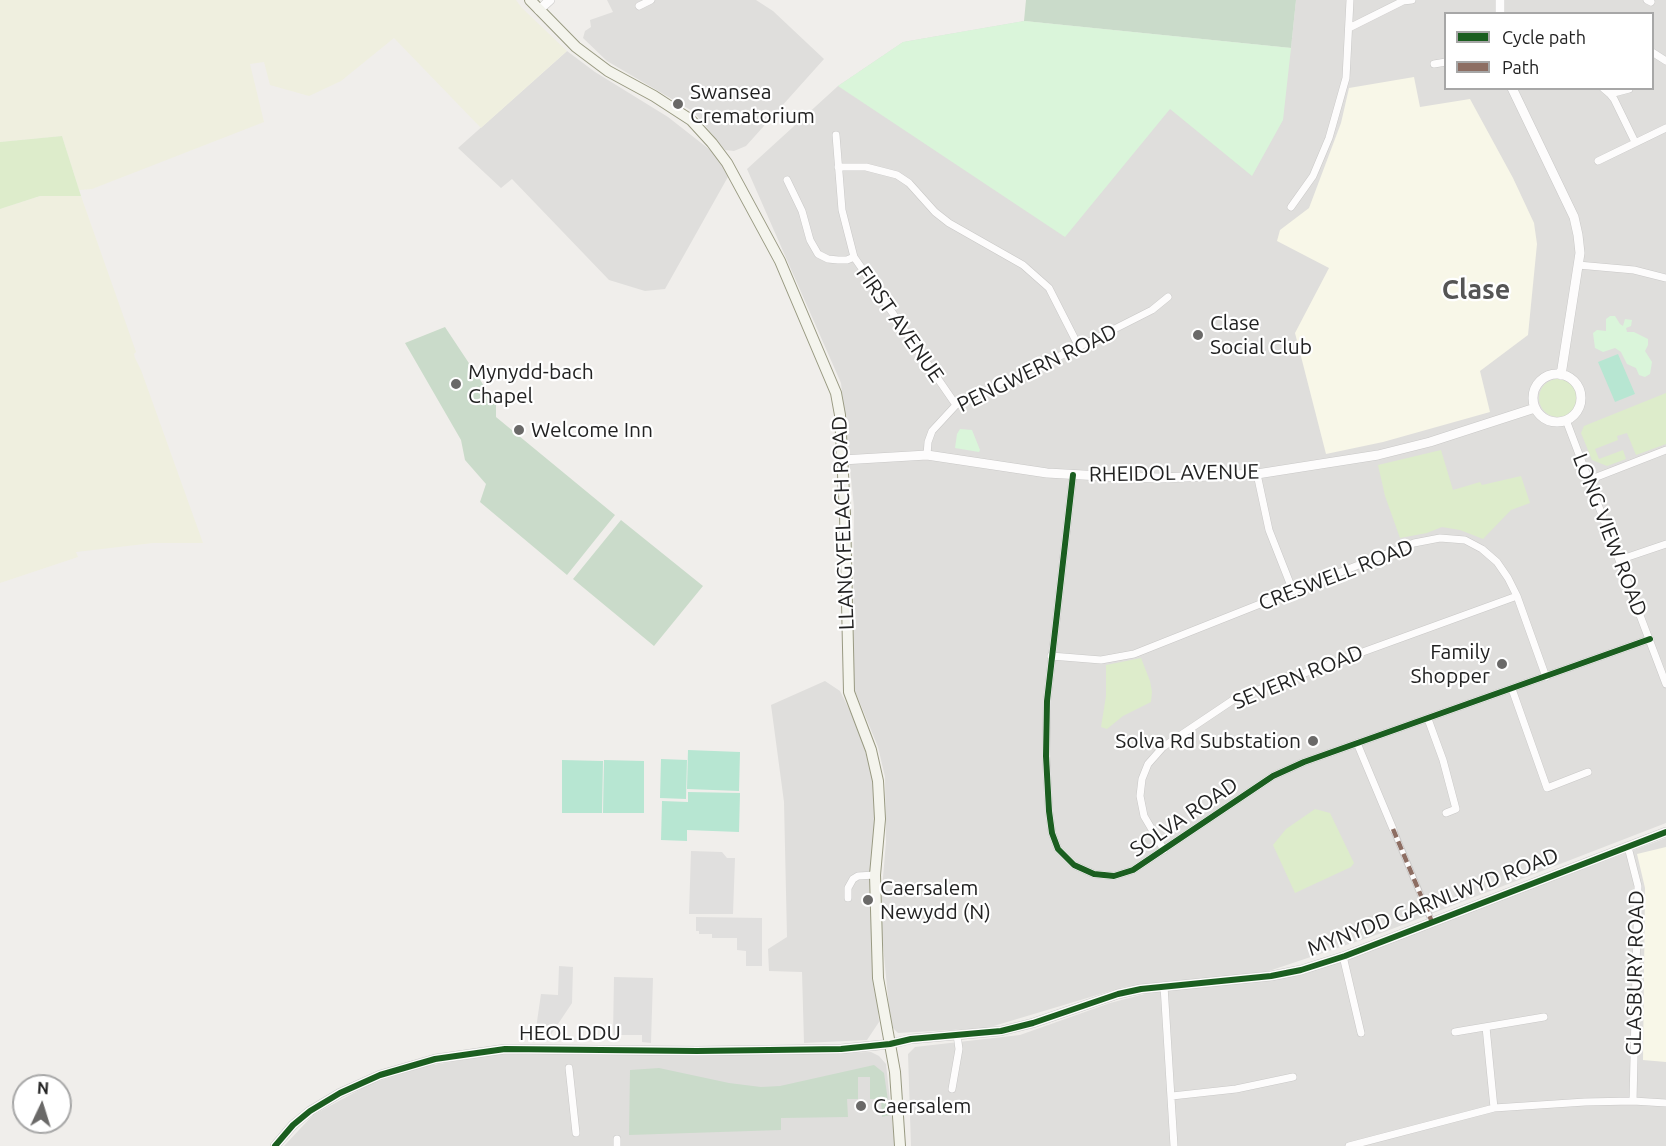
<!DOCTYPE html>
<html>
<head>
<meta charset="utf-8">
<style>
  body { margin:0 }
  #map { position:relative; width:1666px; height:1146px; overflow:hidden; background:#f0eeeb; font-family:Ubuntu,sans-serif }
  canvas { display:block }
  .legend { position:absolute; left:1444px; top:12px; width:210px; height:78px; box-sizing:border-box; background:#fff; border:2px solid #a7a7a7; margin:0; padding:8px 10px; list-style:none; font-size:18px; color:#222 }
  .legend li { display:flex; align-items:center; gap:12px; height:30px }
  .legend b { width:30px; border:2px solid #a7a7a7 }
  .north { position:absolute; left:12px; top:1074px; width:60px; height:60px; box-sizing:border-box; background:#fff; border:2px solid #a7a7a7; border-radius:50%; rotate:4deg; font-size:16px; font-weight:700; line-height:24px; text-align:center; color:#222 }
  .north::after { content:''; display:block; margin:auto; width:21px; height:27px; background:#6a6968; clip-path:polygon(50% 0,100% 100%,50% 72%,0 100%) }
</style>
</head>
<body>
<div id="map">
<canvas width="1666" height="1146"></canvas>
<ul class="legend">
<li><b style="height:8px;background:#1b5e20"></b>Cycle path</li>
<li><b style="height:8px;background:#8d6e63"></b>Path</li>
</ul>
<div class="north">N</div>
</div>
<script>
const c = document.querySelector('canvas').getContext('2d');
c.lineJoin = 'round';
function paint(path, color) { c.fillStyle = color; c.fill(path, 'evenodd'); }
const shape = rows => new Path2D(rows.map(r => 'M' + r).join(''));
function strokePath(path, color, width, dash) { c.strokeStyle = color; c.lineWidth = width; c.lineCap = dash ? 'butt' : 'round'; c.setLineDash(dash || []); c.stroke(path); }
function write(font, color, halo, rows, align = 'center') {
  c.font = font + ' Ubuntu,sans-serif'; c.lineWidth = 4.5; c.setLineDash([]); c.textBaseline = 'middle'; c.strokeStyle = halo; c.fillStyle = color; for (const [text, x, y, turn = 0] of rows) {
    c.save(); c.translate(x, y); c.rotate((+turn || 0) * Math.PI / 180); c.textAlign = isNaN(turn) ? turn : align; if (halo) c.strokeText(text, 0, 0); c.fillText(text, 0, 0); c.restore();
  }
}
const residential = shape([
  [607,0,756,0,773,11,824,59,746,146,734,151,725,150,694,112,607,61,583,38,585,31,591,27,590,20,613,12],
  [1296,0,1666,0,1666,823,1379,934,1263,973,1124,987,987,1028,898,1033,893,1028,889,1008,880,913,886,842,885,777,878,747,853,686,854,507,841,383,747,169,838,86,903,42,1024,21,1291,48],
  [1446,14,1652,14,1652,88,1446,88],
  [567,51,595,72,668,117,714,153,729,175,665,289,645,291,609,280,512,179,501,188,458,148],
  [825,681,840,691,857,725,872,773,876,802,873,947,879,1022,867,1040,804,1043,802,972,769,971,768,949,787,937,784,802,771,705],
  [1666,838,1666,1146,911,1146,908,1054,915,1047,1020,1035,1110,1003,1152,992,1254,982,1302,975],
  [871,1052,879,1056,886,1064,895,1146,284,1146,313,1115,372,1083,427,1066,498,1054,754,1055]
]);
const education = shape([
  [1414,77,1420,107,1470,99,1513,178,1534,223,1537,244,1528,335,1480,371,1490,412,1383,442,1326,454,1295,333,1329,268,1277,241,1280,230,1309,208,1341,123,1349,88],
  [1666,847,1666,1062,1643,1060,1645,888,1637,854]
]);
const farmland = shape([
  [0,0,516,0,522,8,567,51,481,128,394,38,341,81,309,96,270,85,264,62,250,64,264,122,92,189,79,190,62,136,0,142],
  [40,196,81,196,136,352,134,354,135,358,141,370,203,543,153,543,76,552,78,557,0,583,0,209]
]);
const grass = shape([
  [62,136,81,196,40,196,0,209,0,142],
  '1539 398a19 19 0 1 1 38 0a19 19 0 1 1-38 0Z',
  [1666,393,1666,444,1636,455,1627,433,1617,436,1618,440,1595,449,1599,459,1623,450,1626,459,1607,466,1592,460,1581,433,1584,426],
  [1441,450,1453,490,1480,482,1482,485,1521,476,1530,503,1511,510,1483,539,1460,530,1442,527,1427,533,1400,538,1385,496,1378,465],
  [1141,658,1150,681,1152,692,1151,702,1123,716,1107,729,1101,727,1106,696,1106,665],
  [1315,809,1330,813,1354,863,1351,867,1295,893,1273,845,1286,829]
]);
const cemetery = shape([
  [1026,0,1296,0,1291,48,1024,21],
  [445,327,496,404,496,417,615,515,567,575,480,502,486,484,465,460,461,440,405,343],
  [621,520,703,586,654,646,573,579],
  [874,1065,884,1073,890,1115,882,1117,881,1099,870,1099,870,1077,858,1077,858,1099,847,1099,848,1117,781,1118,781,1130,629,1135,630,1070,659,1068,729,1083,761,1087,780,1086]
]);
const park = shape([
  [1024,21,1291,48,1283,120,1252,176,1170,109,1065,237,838,86,903,42],
  [1610,316,1615,316,1620,324,1623,326,1625,319,1632,320,1631,326,1626,328,1627,332,1634,332,1648,339,1648,345,1645,351,1652,362,1650,374,1645,377,1639,375,1636,368,1627,364,1621,352,1615,348,1603,352,1595,348,1593,333,1597,330,1606,331,1606,319],
  [960,429,972,430,980,450,979,452,955,448,957,434]
]);
const pitch = shape([
  [1618,354,1635,394,1615,402,1598,362],
  [688,750,740,752,739,791,687,789],
  [661,759,687,760,686,799,660,798],
  [562,760,603,761,602,813,562,813],
  [604,760,644,761,644,813,603,813],
  [688,792,740,793,739,832,687,830,687,841,661,840,662,801,688,802]
]);
const parking = shape([
  [691,851,722,852,727,858,735,858,733,914,689,914],
  [696,917,762,918,762,966,746,966,746,951,737,950,737,938,712,938,712,934,699,934,699,931,696,931],
  [559,966,573,967,572,1003,546,1042,534,1042,541,994,558,995],
  [614,977,653,978,651,1043,642,1042,642,1035,613,1035]
]);
const pedestrian = shape([
  [1393,829,1432,922]
]);
const minor = shape([
  [1647,0,1651,2],
  [639,6,651,0],
  [1349,28,1403,1,1412,0],
  [1652,52,1666,61],
  [1434,64,1446,62],
  [1603,88,1610,94,1629,89],
  [1610,94,1614,99,1635,142],
  [836,135,842,210,854,257,956,405],
  [1598,161,1666,128],
  [838,167,866,167,897,175,909,183,935,212,949,223,1023,265,1049,288,1079,347],
  [787,180,802,211,810,240,818,254,828,259,838,260,847,260,854,257],
  [1291,207,1313,176,1329,138,1346,78,1350,0],
  [1578,265,1634,270,1666,278],
  [1566,420,1666,684],
  [927,455,928,442,932,431,956,405,1079,347,1152,310,1168,297],
  [1257,474,1269,530,1293,591],
  [1073,475,1047,701,1046,756,1049,811,1052,833,1058,849,1074,865,1094,874,1114,876,1133,870,1273,776,1304,762,1650,639],
  [1589,480,1666,450],
  [1619,560,1666,544],
  [1051,656,1101,660,1134,654,1414,543,1440,538,1465,540,1482,549,1497,562,1508,578,1517,596,1546,677],
  [1512,689,1547,788,1588,772],
  [1428,719,1443,760,1456,809,1446,813],
  [1357,743,1393,829],
  [1628,847,1638,886,1633,1101],
  [1164,850,1144,816,1140,796,1142,779,1148,764,1163,747,1236,698,1517,596],
  [848,898,848,888,853,879,858,876,875,875],
  [1343,956,1361,1033],
  [1164,986,1174,1146],
  [1486,1027,1494,1108],
  [1455,1032,1544,1017],
  [569,1068,576,1133],
  [952,1089,959,1049,957,1035],
  [1172,1096,1236,1089,1293,1077],
  [617,1146,617,1139],
  [1349,1146,1494,1108,1585,1102,1633,1101,1666,1103]
]);
const tertiary = shape([
  [1500,0,1500,14],
  [539,10,550,0],
  [1512,88,1574,217,1578,235,1580,253,1561,375],
  '1533 398a24 24 0 1 1 48 0a24 24 0 1 1-48 0Z',
  [842,460,927,455,1047,473,1119,477,1160,478,1257,474,1378,455,1430,442,1535,408],
  [275,1146,293,1125,310,1111,340,1093,380,1075,435,1059,505,1049,697,1051,841,1049,890,1044,911,1039,1001,1031,1033,1023,1118,994,1141,989,1271,976,1301,970,1345,956,1666,832]
]);
const secondary = shape([
  [530,0,576,47,608,71,654,96,691,120,712,143,727,163,780,261,836,393,840,415,845,514,849,692,871,750,878,781,880,819,875,875,878,978,895,1072,900,1146]
]);
const quiet = shape([
  [1393,829,1432,922]
]);
const cycleway = shape([
  [1073,475,1047,701,1046,756,1049,811,1052,833,1058,849,1074,865,1094,874,1114,876,1133,870,1273,776,1304,762,1650,639],
  [275,1146,293,1125,310,1111,340,1093,380,1075,435,1059,505,1049,697,1051,841,1049,890,1044,911,1039,1001,1031,1033,1023,1118,994,1141,989,1271,976,1301,970,1345,956,1666,832]
]);
const markers = [
  [678,104,6,"#6a6968"],
  [1198,335,6,"#6a6968"],
  [456,384,6,"#6a6968"],
  [519,430,6,"#6a6968"],
  [1502,664,6,"#6a6968"],
  [1313,741,6,"#6a6968"],
  [868,900,6,"#6a6968"],
  [861,1106,6,"#6a6968"]
];
const poiNames = [
  ["Swansea",690,92],
  ["Crematorium",690,116],
  ["Clase",1210,323],
  ["Social Club",1210,347],
  ["Mynydd-bach",468,372],
  ["Chapel",468,396],
  ["Welcome Inn",531,430],
  ["Family",1490,652,"right"],
  ["Shopper",1490,676,"right"],
  ["Solva Rd Substation",1301,741,"right"],
  ["Caersalem",880,888],
  ["Newydd (N)",880,912],
  ["Caersalem",873,1106]
];
const streetNames = [
  ["FIRST AVENUE",900,324,55],
  ["PENGWERN ROAD",1037,368,-26],
  ["RHEIDOL AVENUE",1174,473,-1],
  ["LLANGYFELACH ROAD",843,523,-92],
  ["LONG VIEW ROAD",1610,535,69],
  ["CRESWELL ROAD",1336,575,-21],
  ["SEVERN ROAD",1298,677,-22],
  ["SOLVA ROAD",1184,817,-34],
  ["MYNYDD GARNLWYD ROAD",1433,902,-21],
  ["GLASBURY ROAD",1635,973,-89],
  ["HEOL DDU",570,1033]
];
const districtNames = [
  ["Clase",1476,290]
];
paint(residential, '#dfdedc');
paint(education, '#f8f7e8');
paint(farmland, '#efefdf');
paint(grass, '#ddeccb');
paint(cemetery, '#cadbca');
paint(park, '#daf5da');
paint(pitch, '#b7e6d2');
paint(parking, '#e0dfde');
strokePath(pedestrian, '#c9c8c7', 7);
strokePath(minor, '#c9c8c7', 8);
strokePath(tertiary, '#c9c8c7', 10);
strokePath(secondary, '#999a82', 12);
strokePath(pedestrian, '#fdfcfc', 5);
strokePath(minor, '#fdfcfc', 7);
strokePath(tertiary, '#fdfcfc', 9);
strokePath(secondary, '#f4f4ed', 10);
strokePath(quiet, '#8d6e63', 4.5, [9, 4.5]);
strokePath(cycleway, '#1b5e20', 6);
for (const [x, y, r, color] of markers) { const dot = new Path2D(); dot.arc(x, y, r, 0, 2 * Math.PI); c.fillStyle = color; c.fill(dot); strokePath(dot, '#fff', 2); }
write('21px', '#222', '#fff', poiNames, 'left');
write('21px', '#222', '#fff', streetNames);
write('bold 27px', '#555', '#fff', districtNames);
</script>
</body>
</html>
